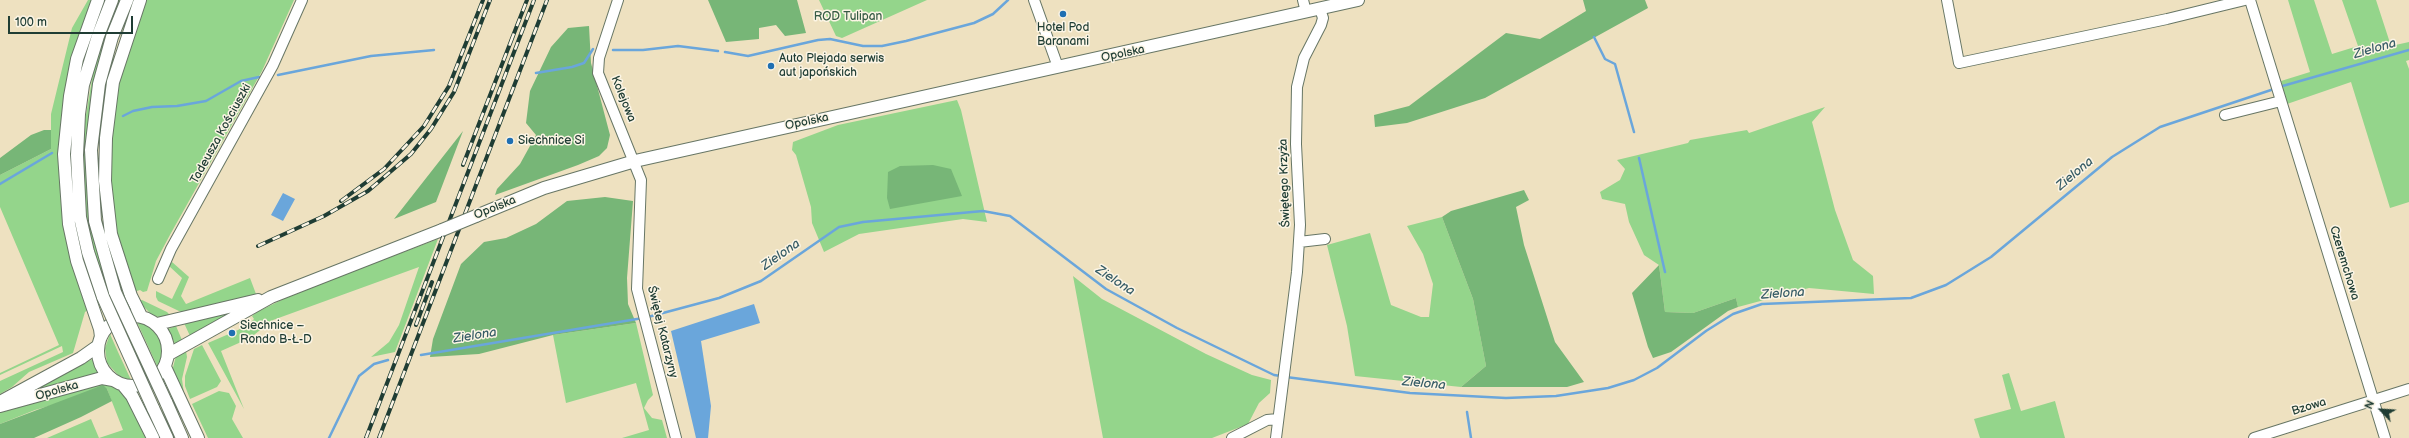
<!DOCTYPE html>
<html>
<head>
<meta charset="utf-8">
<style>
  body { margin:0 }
  #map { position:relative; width:2409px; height:438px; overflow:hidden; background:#eee1c0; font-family:"Balsamiq Sans",sans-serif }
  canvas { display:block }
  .north { position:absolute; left:2361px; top:390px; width:40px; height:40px; -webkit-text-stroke:3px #fcf5e5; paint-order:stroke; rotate:295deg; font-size:11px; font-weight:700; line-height:16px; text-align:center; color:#1f3d34 }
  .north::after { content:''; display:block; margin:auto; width:14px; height:18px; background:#1f3d34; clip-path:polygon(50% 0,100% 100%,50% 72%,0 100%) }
  .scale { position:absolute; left:8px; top:16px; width:125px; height:18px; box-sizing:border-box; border:2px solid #1f3d34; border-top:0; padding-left:5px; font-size:12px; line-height:14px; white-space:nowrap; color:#1f3d34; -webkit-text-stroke:3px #fcf5e5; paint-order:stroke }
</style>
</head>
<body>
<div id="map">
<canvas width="2409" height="438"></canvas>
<div class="north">N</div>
<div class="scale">100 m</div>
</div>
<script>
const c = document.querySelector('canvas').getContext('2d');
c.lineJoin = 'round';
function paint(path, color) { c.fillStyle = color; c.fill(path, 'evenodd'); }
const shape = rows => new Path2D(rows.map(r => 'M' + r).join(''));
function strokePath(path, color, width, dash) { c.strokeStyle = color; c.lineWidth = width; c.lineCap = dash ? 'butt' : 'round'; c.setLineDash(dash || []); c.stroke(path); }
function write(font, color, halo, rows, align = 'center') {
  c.font = font + ' "Balsamiq Sans",sans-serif'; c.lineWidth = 3; c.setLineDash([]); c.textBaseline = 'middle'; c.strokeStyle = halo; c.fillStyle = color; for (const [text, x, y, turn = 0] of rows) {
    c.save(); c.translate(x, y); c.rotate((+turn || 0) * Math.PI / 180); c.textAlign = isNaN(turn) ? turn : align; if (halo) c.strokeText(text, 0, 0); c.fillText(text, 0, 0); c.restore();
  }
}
const green = shape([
  [88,0,95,0,67,85,61,121,59,154,61,204,73,268,88,310,85,312,73,353,29,372,12,387,0,394,0,381,63,352,62,346,0,375,0,373,59,345,0,207,0,175,51,149,51,114,72,28],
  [118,0,122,0,92,94,86,149,89,213,96,247,111,294,107,296,92,244,87,218,84,193,84,127,94,67],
  [144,0,294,0,262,71,171,233,156,261,147,291,143,292,140,290,134,292,118,246,110,202,112,113,127,48],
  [819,0,927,0,842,38,836,36],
  [2288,0,2314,0,2332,54,2358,46,2342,0,2376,0,2391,46,2409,42,2409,60,2406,61,2409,69,2409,202,2390,208,2351,82,2287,104,2281,81,2310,72],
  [957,100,961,110,987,222,963,219,859,234,824,252,812,223,811,207,796,155,792,150,793,142,838,125],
  [1825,107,1812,122,1835,210,1853,260,1873,276,1874,294,1809,288,1738,307,1736,298,1693,313,1665,312,1659,265,1644,255,1629,222,1625,204,1602,199,1600,192,1620,180,1625,169,1617,160,1688,143,1690,140,1747,130,1749,133],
  [1442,217,1473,299,1486,366,1461,387,1355,376,1347,326,1327,245,1370,233,1391,305,1421,317,1429,317,1433,284,1423,254,1407,226],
  [438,239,395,352,371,357,389,342,399,325,419,267,273,320,250,338,221,351,244,409,208,343,238,330,252,321,254,319,252,316,257,312,298,292],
  [172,262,189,277,181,296,186,304,250,278,256,294,182,315,181,312,158,301,156,297,156,291,172,299,182,278,169,266],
  [1073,276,1102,299,1206,354,1252,375,1271,380,1270,393,1259,403,1248,424,1212,438,1103,438],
  [142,300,167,312,172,317,165,319,152,315,142,305,139,301],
  [242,307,190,336,184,323],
  [137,322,149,326,160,339,163,354,158,368],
  [636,323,653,395,648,400,644,408,652,418,662,420,667,438,622,438,649,430,636,383,566,403,553,335],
  [176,326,182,340,175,344,168,329],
  [110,334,118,352,131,380,119,376,107,363,105,348],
  [202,345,221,381,217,387,190,399,185,386,185,376,194,349],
  [186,351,187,357,182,379,184,394,172,371,176,356],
  [93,359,99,373,25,394,79,365],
  [2009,373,2021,411,2055,401,2065,438,1980,438,1974,419,2011,409,2002,375],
  [105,383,124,393,147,438,99,438,123,430,107,389,35,410,0,424,0,412],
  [219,391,229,393,236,406,232,419,243,438,208,438,192,404],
  [91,419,99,438,47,438]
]);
const forest = shape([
  [708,0,797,0,806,33,785,36,776,25,759,28,759,39,726,42],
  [1583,0,1645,0,1648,8,1485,98,1407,123,1375,127,1374,115,1409,106,1506,33,1540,39,1586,11],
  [589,26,591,63,610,135,607,148,599,156,578,165,495,195,497,189,520,164,536,135,526,123,530,91,551,47,568,28],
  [44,130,51,130,51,149,0,175,0,158,31,135],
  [463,131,436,202,394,219],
  [933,165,951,169,962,196,890,209,887,198,888,172,900,166],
  [1524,190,1529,200,1516,207,1524,245,1555,342,1584,382,1567,387,1461,387,1486,366,1473,299,1442,217,1451,211],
  [605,197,633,201,627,278,628,304,636,323,553,335,479,354,430,357,433,339,461,264,484,242,506,238,536,224,567,201],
  [1659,265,1665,312,1693,313,1736,298,1738,307,1728,311,1671,352,1653,358,1648,347,1632,293],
  [103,385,107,389,112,401,81,417,34,438,0,438,0,424]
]);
const water = shape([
  [283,193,295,199,283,221,271,215],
  [754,304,760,323,701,341,711,406,708,438,696,438,671,331]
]);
const stream = shape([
  [1594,37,1605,59,1615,64,1634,132],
  [613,50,643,50,678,46,718,51],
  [725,52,748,56,818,40,830,39,863,46,882,46,906,41,974,23,993,14,1008,0],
  [536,73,572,67,584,63,593,49],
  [278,75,371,56,434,50],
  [2279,87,2409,50],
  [123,116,133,111,152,107,177,106,206,101,241,81,259,77],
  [1639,158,1665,272],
  [0,184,52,153],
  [648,317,719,298,761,281,839,227,863,222,983,211,1010,216,1106,289,1177,328,1274,375,1281,376],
  [421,355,643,318],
  [1286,377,1410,393,1506,398,1556,396,1608,388,1634,380,1657,368,1706,331,1733,314,1762,304,1911,298,1946,285,1991,257,2112,157,2160,127,2274,89],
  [1467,412,1471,438],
  [329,438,359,376,374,364,388,360]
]);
const minor = shape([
  [618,0,599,58,598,73,641,180,637,289,676,438],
  [1034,0,1058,67],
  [1303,0,1306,12],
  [1947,0,1959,63,2167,19,2245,0],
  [2250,0,2385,438],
  [2225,115,2281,101],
  [1299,242,1325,239],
  [158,279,171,249,273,65,302,0],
  [1232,438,1267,420,1278,419],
  [1276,438,1297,272,1300,225,1296,144,1297,87,1304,58,1321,25,1323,18,1320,9],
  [2254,438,2409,389]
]);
const major = shape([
  [98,0,77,59,70,96,64,154,69,224,77,261,100,329,101,337],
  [140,0,113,82,106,138,105,181,111,234,131,296,141,316],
  [476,216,544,188,635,161,1358,0],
  [115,292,95,221,91,150,99,84,112,37,127,0],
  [103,297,88,252,80,217,77,155,79,114,83,85,98,36,112,0],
  '98 351a35 35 0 1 1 70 0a35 35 0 1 1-70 0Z',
  [157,324,258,300],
  [169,354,271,297,442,230],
  [165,367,198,438],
  [123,385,132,396,153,438],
  [0,402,81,358,98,346],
  [166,402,182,438],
  [0,406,102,378,113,380],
  [153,408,167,438]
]);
const rail = shape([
  [511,41,527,0],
  [463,165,513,36],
  [341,201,384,169,424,126,449,86,483,0],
  [258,246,324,216,368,191,411,154,431,129,454,92,490,0],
  [416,325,432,282],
  [366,438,534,0],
  [379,438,547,0]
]);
const majorBridge = shape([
  [442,230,476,216],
  [115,292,166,402],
  [103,297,153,408]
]);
const markers = [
  [1063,14,4,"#1f6fb2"],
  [771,66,4,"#1f6fb2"],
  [510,141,4,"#1f6fb2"],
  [232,333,4,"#1f6fb2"]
];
const parkNames = [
  ["ROD Tulipan",848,17]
];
const poiNames = [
  ["Hotel Pod",1063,28,"center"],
  ["Baranami",1063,42,"center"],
  ["Auto Plejada serwis",779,59],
  ["aut japońskich",779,73],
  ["Siechnice Si",518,141],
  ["Siechnice –",240,326],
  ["Rondo B-Ł-D",240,340]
];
const streetNames = [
  ["Opolska",1123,54,-12],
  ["Kolejowa",623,99,68],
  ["Opolska",807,122,-12],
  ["Tadeusza Kościuszki",221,134,-61],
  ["Świętego Krzyża",1285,183,-92],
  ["Opolska",495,208,-22],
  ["Czeremchowa",2344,263,73],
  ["Świętej Katarzyny",662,332,76],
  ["Opolska",57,391,-16],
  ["Bzowa",2309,407,-17]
];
const waterNames = [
  ["Zielona",2375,49,-16],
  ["Zielona",2075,174,-40],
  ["Zielona",781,255,-35],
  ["Zielona",1115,281,33],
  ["Zielona",1783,294,-4],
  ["Zielona",475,336,-9],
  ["Zielona",1424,384,5]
];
paint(green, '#94d58b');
paint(forest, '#77b677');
paint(water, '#6aa6db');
strokePath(stream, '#6aa6db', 2.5);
strokePath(minor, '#677665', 12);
strokePath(major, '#677665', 14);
strokePath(minor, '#fff', 10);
strokePath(major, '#fff', 12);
strokePath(rail, '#1f3d34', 4);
strokePath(rail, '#fcf5e5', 2.5, [8]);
strokePath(majorBridge, '#677665', 14, []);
strokePath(majorBridge, '#fff', 12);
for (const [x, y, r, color] of markers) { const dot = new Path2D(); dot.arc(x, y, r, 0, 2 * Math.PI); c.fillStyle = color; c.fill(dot); strokePath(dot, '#fcf5e5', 1.5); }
write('12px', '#365b45', '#fcf5e5', parkNames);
write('12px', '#1f3d34', '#fcf5e5', poiNames, 'left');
write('12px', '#1f3d34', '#fcf5e5', streetNames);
write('italic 13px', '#365c66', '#fcf5e5', waterNames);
</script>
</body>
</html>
